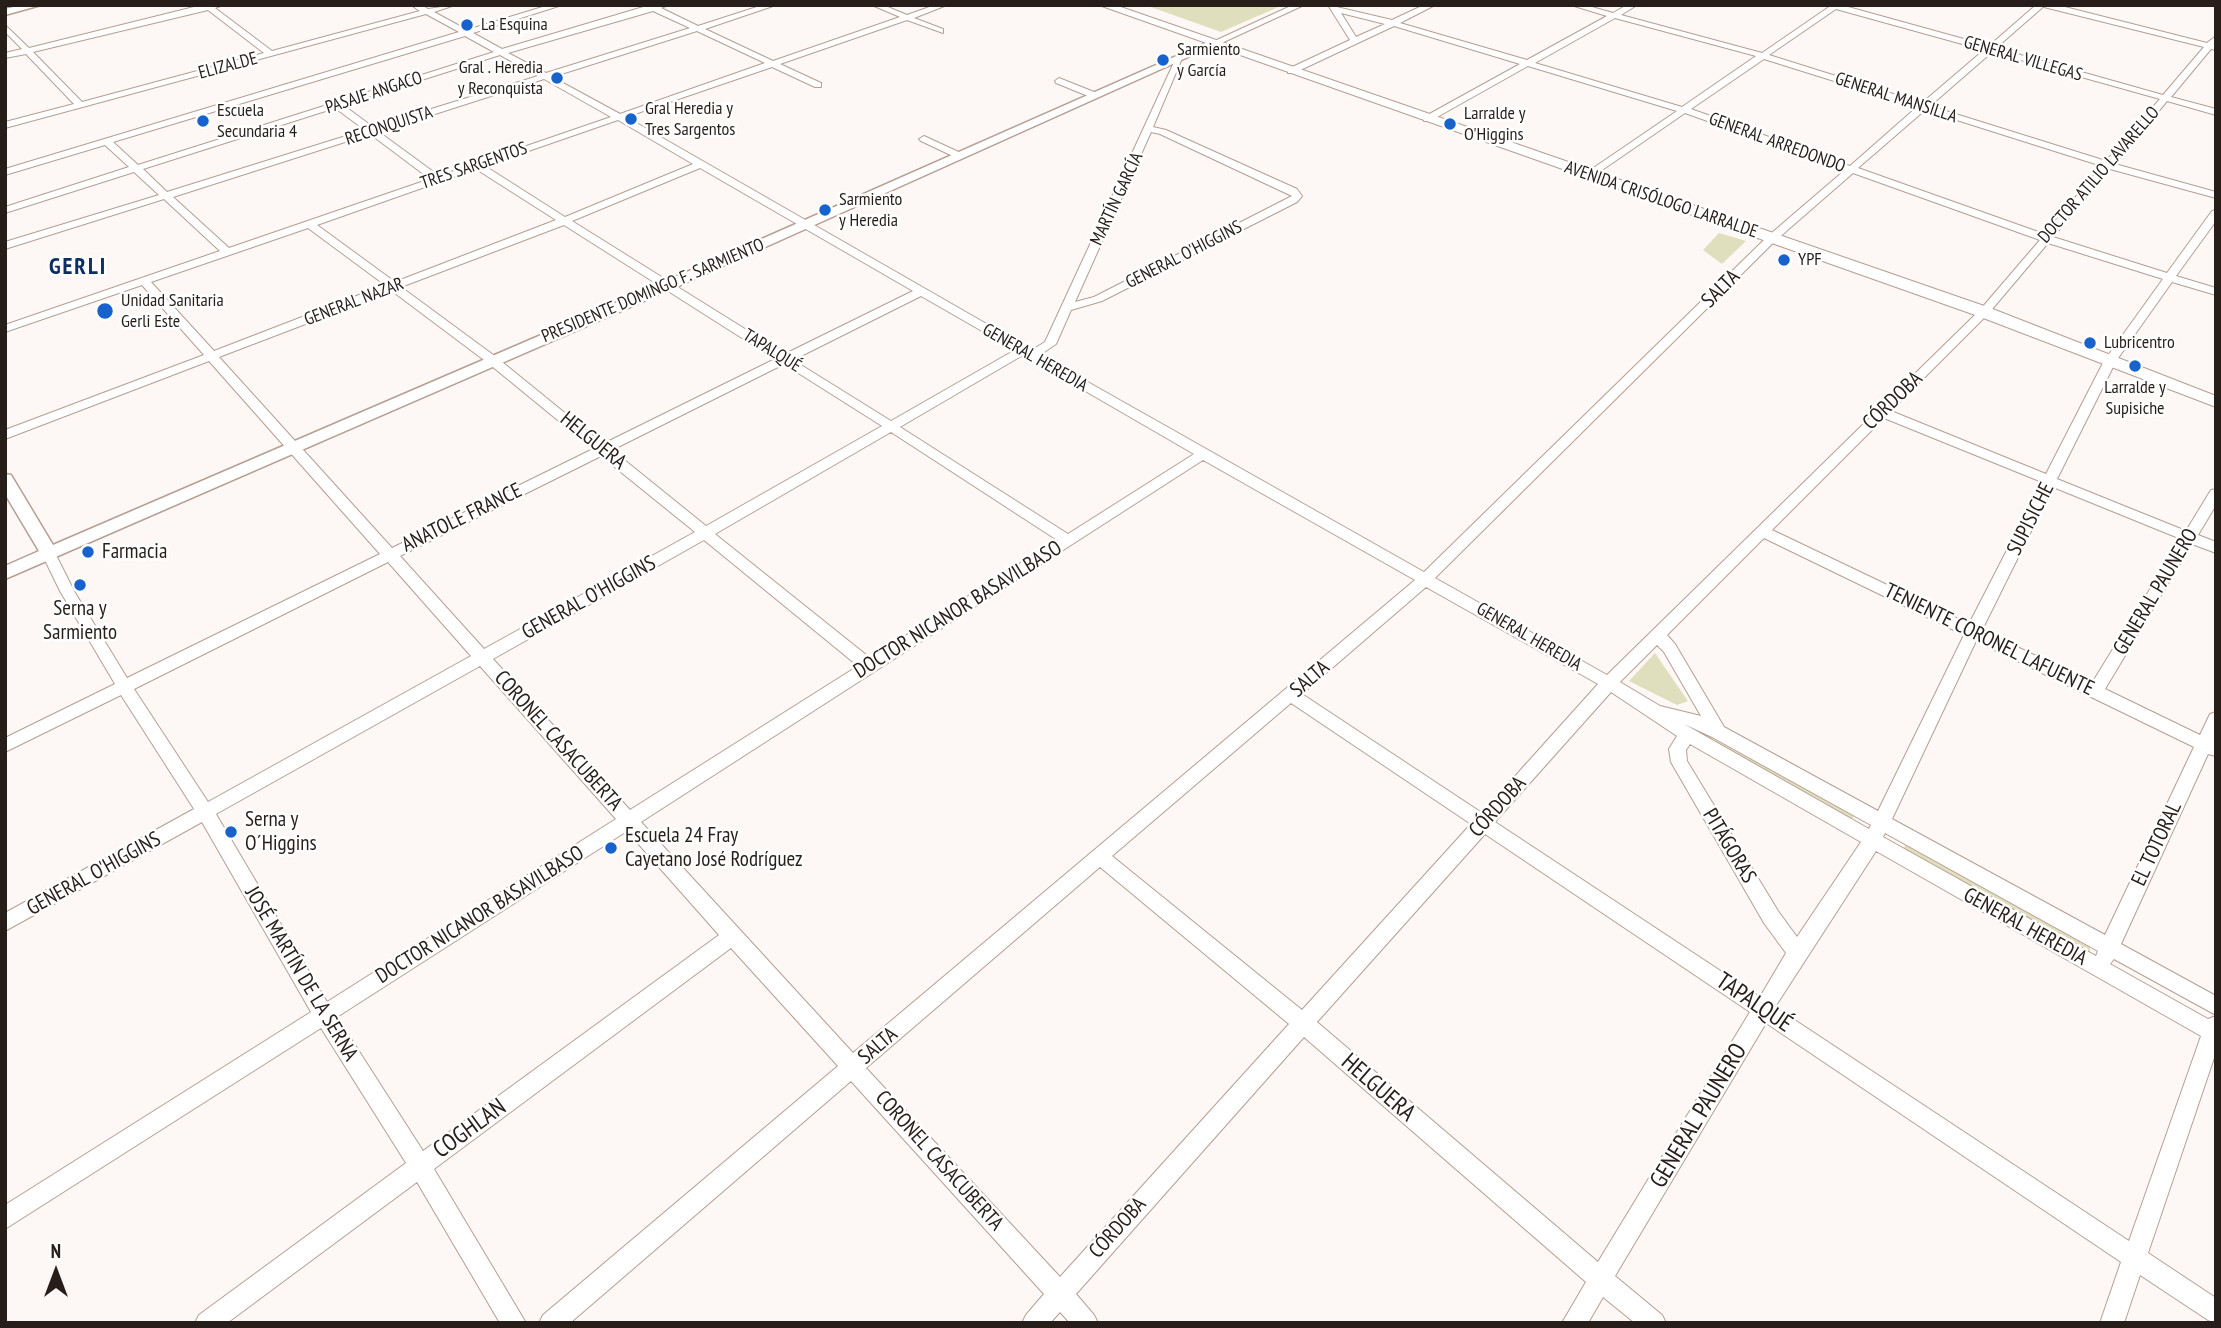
<!DOCTYPE html>
<html>
<head>
<meta charset="utf-8">
<style>
  body { margin:0 }
  #map { position:relative; width:2221px; height:1328px; overflow:hidden; background:#fdf8f5; font-family:"PT Sans Narrow",sans-serif }
  canvas { display:block }
  .frame { position:absolute; inset:0; border:7px solid #271e1a; pointer-events:none }
  .north { position:absolute; left:21px; top:1237px; width:70px; height:70px; -webkit-text-stroke:5px #fff; paint-order:stroke; rotate:0deg; font-size:19px; font-weight:700; line-height:28px; text-align:center; color:#271e1a }
  .north::after { content:''; display:block; margin:auto; width:24px; height:32px; background:#271e1a; clip-path:polygon(50% 0,100% 100%,50% 72%,0 100%) }
</style>
</head>
<body>
<div id="map">
<canvas width="2221" height="1328"></canvas>
<div class="frame"></div>
<div class="north">N</div>
</div>
<script>
const c = document.querySelector('canvas').getContext('2d');
c.lineJoin = 'round';
function paint(path, color) { c.fillStyle = color; c.fill(path, 'evenodd'); }
const shape = rows => new Path2D(rows.map(r => 'M' + r).join(''));
function strokePath(path, color, width, dash) { c.strokeStyle = color; c.lineWidth = width; c.lineCap = dash ? 'butt' : 'round'; c.setLineDash(dash || []); c.stroke(path); }
function write(font, color, halo, rows, align = 'center') {
  c.font = font + ' "PT Sans Narrow",sans-serif'; c.lineWidth = 5; c.setLineDash([]); c.textBaseline = 'middle'; c.strokeStyle = halo; c.fillStyle = color; for (const [text, x, y, turn = 0] of rows) {
    c.save(); c.translate(x, y); c.rotate((+turn || 0) * Math.PI / 180); c.textAlign = isNaN(turn) ? turn : align; if (halo) c.strokeText(text, 0, 0); c.fillText(text, 0, 0); c.restore();
  }
}
const green = shape([
  [1145,5,1283,5,1221,32],
  [1719,233,1746,241,1722,264,1703,250],
  [1655,653,1688,701,1677,705,1629,681],
  [1684,723,1854,815,1853,818,1850,819,1702,737],
  [1906,845,2090,945,2090,952,1906,852,1903,848]
]);
const minor = shape([
  [202,5,223,5,215,8,272,51,420,11,411,5,421,5,428,9,455,5,434,12,467,30,549,5,562,5,473,33,502,49,650,5,668,5,661,8,698,26,763,5,776,5,705,29,773,61,900,17,872,5,883,5,907,15,935,5,947,5,914,18,943,29,943,33,907,20,780,64,821,83,821,87,815,87,772,67,626,117,1032,350,1045,342,1176,58,1183,56,1153,127,1166,130,1297,189,1302,196,1297,202,1102,301,1071,310,1056,344,1040,355,1424,572,1767,237,1845,170,1685,113,1592,177,1586,177,1586,173,1677,111,1528,66,1430,121,1424,121,1424,117,1520,64,1394,26,1294,73,1288,73,1288,69,1350,40,1328,5,1392,20,1424,5,1435,5,1400,23,1527,60,1607,16,1571,5,1585,5,1613,13,1627,5,1637,5,1621,15,1762,53,1829,7,1827,5,1841,5,1989,46,2036,5,2057,5,2207,43,2216,36,2216,50,2211,49,2171,97,2216,109,2216,115,2167,101,2115,164,2216,192,2216,198,2110,169,2053,237,2167,273,2212,211,2216,210,2216,221,2176,276,2216,288,2216,295,2172,282,2116,361,2057,479,2186,531,2211,490,2216,489,2216,505,2198,535,2216,542,2216,553,2192,544,2105,689,2200,735,2210,714,2216,712,2214,741,2216,742,2216,756,2208,754,2121,944,2216,996,2216,1015,2114,959,2110,964,2208,1019,2216,1016,2216,1052,2148,1253,2216,1298,2216,1323,2208,1320,2140,1275,2124,1323,2100,1323,2121,1262,1766,1023,1615,1276,1662,1315,1666,1323,1635,1323,1603,1297,1588,1323,1562,1323,1586,1282,1304,1037,1076,1294,1094,1315,1098,1323,1070,1323,1060,1312,1050,1323,1022,1323,1026,1315,1044,1294,851,1081,570,1323,539,1323,543,1315,838,1066,731,948,434,1169,526,1323,500,1323,417,1182,227,1323,195,1323,199,1315,406,1163,321,1028,5,1229,5,1205,311,1012,202,822,5,931,5,913,194,809,121,695,5,752,5,738,115,684,60,591,42,554,44,551,54,551,74,591,127,678,380,554,209,361,5,439,5,430,204,355,142,285,5,332,5,325,220,251,164,199,5,249,5,242,159,195,134,172,5,213,5,207,129,167,105,145,5,175,5,169,459,32,426,14,5,128,5,122,74,104,26,54,5,58,5,53,22,49,5,32,5,25,29,48,202,5],
  [2044,6,2044,7,2204,47,2163,95,1996,48,2044,6],
  [1836,9,1984,50,1922,103,1769,55,1836,9],
  [208,10,264,53,82,102,33,52,208,10],
  [653,11,690,28,546,73,508,53,653,11],
  [1341,13,1385,24,1356,37,1341,13],
  [1615,18,1756,56,1682,107,1535,63,1615,18],
  [697,31,765,63,620,114,552,77,697,31],
  [465,36,494,52,138,165,113,142,465,36],
  [1992,52,2160,99,2106,161,1930,106,1992,52],
  [500,55,538,76,373,127,343,105,500,55],
  [1764,59,1917,107,1850,166,1691,109,1764,59],
  [544,79,611,117,439,176,379,132,544,79],
  [335,108,365,130,167,192,143,169,335,108],
  [1925,110,2102,166,2044,234,1858,168,1925,110],
  [618,120,693,164,565,217,485,166,618,120],
  [1151,132,1160,134,1292,196,1094,297,1075,302,1151,132],
  [370,134,430,179,229,248,173,197,370,134],
  [700,168,913,291,785,354,572,221,700,168],
  [476,169,556,220,395,282,317,225,476,169],
  [1853,173,2040,240,1980,310,1607,675,1435,578,1775,241,1853,173],
  [564,225,775,359,603,444,496,357,401,287,564,225],
  [308,228,385,285,214,351,151,282,308,228],
  [2048,243,2163,279,2104,361,2046,474,1891,411,1988,314,2048,243],
  [392,291,488,363,593,449,392,548,219,357,392,291],
  [921,296,1015,350,891,421,793,360,921,296],
  [1023,355,1194,454,1068,534,900,427,1023,355],
  [784,364,882,426,706,526,612,450,784,364],
  [1884,418,2042,482,1969,624,1772,530,1884,418],
  [891,432,1057,540,870,658,715,534,891,432],
  [601,456,695,532,484,649,400,556,601,456],
  [1203,460,1415,580,853,1053,641,822,1203,460],
  [2053,487,2181,539,2092,683,1982,630,2053,487],
  [1764,538,1964,635,1878,811,1724,727,1675,644,1667,635,1764,538],
  [704,540,858,666,630,810,493,659,704,540],
  [388,562,471,656,208,802,134,689,388,562],
  [1426,587,1598,684,1482,813,1302,694,1426,587],
  [1976,641,2194,747,2105,935,1892,819,1976,641],
  [1657,645,1664,652,1701,716,1660,706,1620,682,1657,645],
  [480,666,616,819,327,1002,216,814,480,666],
  [1611,692,1677,736,1669,749,1671,762,1764,923,1786,953,1760,997,1495,822,1611,692],
  [1291,703,1471,824,1302,1010,1112,856,1291,703],
  [1684,724,1712,737,1871,825,1869,829,1684,724],
  [1690,744,1861,842,1797,937,1778,911,1687,761,1686,750,1690,744],
  [627,831,719,935,423,1151,337,1017,627,831],
  [1885,833,2098,951,2096,956,1883,837,1885,833],
  [1485,834,1750,1012,1598,1262,1317,1022,1485,834],
  [1876,851,2201,1036,2129,1241,1775,1007,1876,851],
  [1100,867,1289,1024,1060,1277,866,1068,1100,867],
  [1293,5,1304,5,1215,46,1208,44,1293,5],
  [1059,78,1099,94,1100,96,1093,98,1056,83,1055,81,1059,78],
  [924,136,963,154,965,156,957,158,921,141,919,139,924,136]
]);
const tertiary = shape([
  [22,5,41,5,5,15,5,9,22,5],
  [1208,42,1217,44,672,289,5,579,5,566,39,551,5,494,5,474,11,475,53,545,662,283,1208,42]
]);
const secondary = shape([
  [1099,5,1115,5,1990,308,2216,396,2216,407,1978,316,1099,5]
]);
const markers = [
  [467,25,7,"#1862cd"],
  [1163,60,7,"#1862cd"],
  [557,78,7,"#1862cd"],
  [631,119,7,"#1862cd"],
  [203,121,7,"#1862cd"],
  [1450,124,7,"#1862cd"],
  [825,210,7,"#1862cd"],
  [1784,260,7,"#1862cd"],
  [105,311,9,"#1862cd"],
  [2090,343,7,"#1862cd"],
  [2135,366,7,"#1862cd"],
  [88,552,7,"#1862cd"],
  [80,585,7,"#1862cd"],
  [231,832,7,"#1862cd"],
  [611,848,7,"#1862cd"]
];
const farPoinames = [
  ["La Esquina",481,25],
  ["Sarmiento",1177,50],
  ["y García",1177,71],
  ["Gral . Heredia",543,68,"right"],
  ["y Reconquista",543,89,"right"],
  ["Gral Heredia y",645,109],
  ["Tres Sargentos",645,130],
  ["Escuela",217,111],
  ["Secundaria 4",217,132],
  ["Larralde y",1464,114],
  ["O'Higgins",1464,135],
  ["Sarmiento",839,200],
  ["y Heredia",839,221],
  ["YPF",1798,260],
  ["Unidad Sanitaria",121,301],
  ["Gerli Este",121,322],
  ["Lubricentro",2104,343],
  ["Larralde y",2135,388,"center"],
  ["Supisiche",2135,409,"center"]
];
const farStreetnames = [
  ["GENERAL VILLEGAS",2023,59,16],
  ["ELIZALDE",228,66,-15],
  ["PASAJE ANGACO",374,93,-18],
  ["GENERAL MANSILLA",1896,98,18],
  ["RECONQUISTA",389,126,-18],
  ["GENERAL ARREDONDO",1777,143,20],
  ["TRES SARGENTOS",474,166,-19],
  ["DOCTOR ATILIO LAVARELLO",2099,175,-49],
  ["MARTÍN GARCÍA",1117,199,-65],
  ["AVENIDA CRISÓLOGO LARRALDE",1661,200,19],
  ["GENERAL O'HIGGINS",1184,255,-27],
  ["PRESIDENTE DOMINGO F. SARMIENTO",653,291,-23],
  ["GENERAL NAZAR",354,302,-21],
  ["TAPALQUÉ",772,351,32],
  ["GENERAL HEREDIA",1035,358,30],
  ["GENERAL HEREDIA",1529,637,30]
];
const streetNames = [
  ["SALTA",1721,289,-45],
  ["CÓRDOBA",1893,401,-44],
  ["HELGUERA",593,441,39],
  ["ANATOLE FRANCE",462,518,-26],
  ["SUPISICHE",2031,519,-63],
  ["GENERAL PAUNERO",2156,592,-59],
  ["GENERAL O'HIGGINS",589,598,-29],
  ["DOCTOR NICANOR BASAVILBASO",958,610,-32],
  ["TENIENTE CORONEL LAFUENTE",1989,640,26],
  ["SALTA",1310,679,-41],
  ["CORONEL CASACUBERTA",558,741,48],
  ["CÓRDOBA",1498,807,-48],
  ["EL TOTORAL",2157,844,-65],
  ["PITÁGORAS",1729,846,59],
  ["GENERAL O'HIGGINS",94,874,-29],
  ["DOCTOR NICANOR BASAVILBASO",480,915,-32],
  ["GENERAL HEREDIA",2025,927,29],
  ["JOSÉ MARTÍN DE LA SERNA",301,974,59],
  ["SALTA",878,1046,-41],
  ["CORONEL CASACUBERTA",939,1161,48],
  ["CÓRDOBA",1118,1228,-48]
];
const poiNames = [
  ["Farmacia",102,552],
  ["Serna y",80,609,"center"],
  ["Sarmiento",80,633,"center"],
  ["Serna y",245,820],
  ["O´Higgins",245,844],
  ["Escuela 24 Fray",625,836],
  ["Cayetano José Rodríguez",625,860]
];
const farDistrictnames = [
  ["GERLI",78,267]
];
const nearStreetnames = [
  ["TAPALQUÉ",1754,1003,34],
  ["HELGUERA",1378,1088,41],
  ["GENERAL PAUNERO",1699,1116,-59],
  ["COGHLAN",470,1129,-36]
];
paint(green, '#e0dfbd');
strokePath(minor, '#b69e93', 2);
strokePath(tertiary, '#b69e93', 3);
strokePath(secondary, '#b69e93', 2);
paint(minor, '#fff');
paint(tertiary, '#fff');
paint(secondary, '#fff');
for (const [x, y, r, color] of markers) { const dot = new Path2D(); dot.arc(x, y, r, 0, 2 * Math.PI); c.fillStyle = color; c.fill(dot); strokePath(dot, '#fff', 2.5); }
write('18px', '#271e1a', '#fff', farPoinames, 'left');
write('18px', '#271e1a', '#fff', farStreetnames);
write('21px', '#271e1a', '#fff', streetNames);
write('21px', '#271e1a', '#fff', poiNames, 'left');
c.letterSpacing = '2px';
write('bold 23px', '#0c2f62', '#fff', farDistrictnames);
c.letterSpacing = '0px';
write('24px', '#271e1a', '#fff', nearStreetnames);
</script>
</body>
</html>
